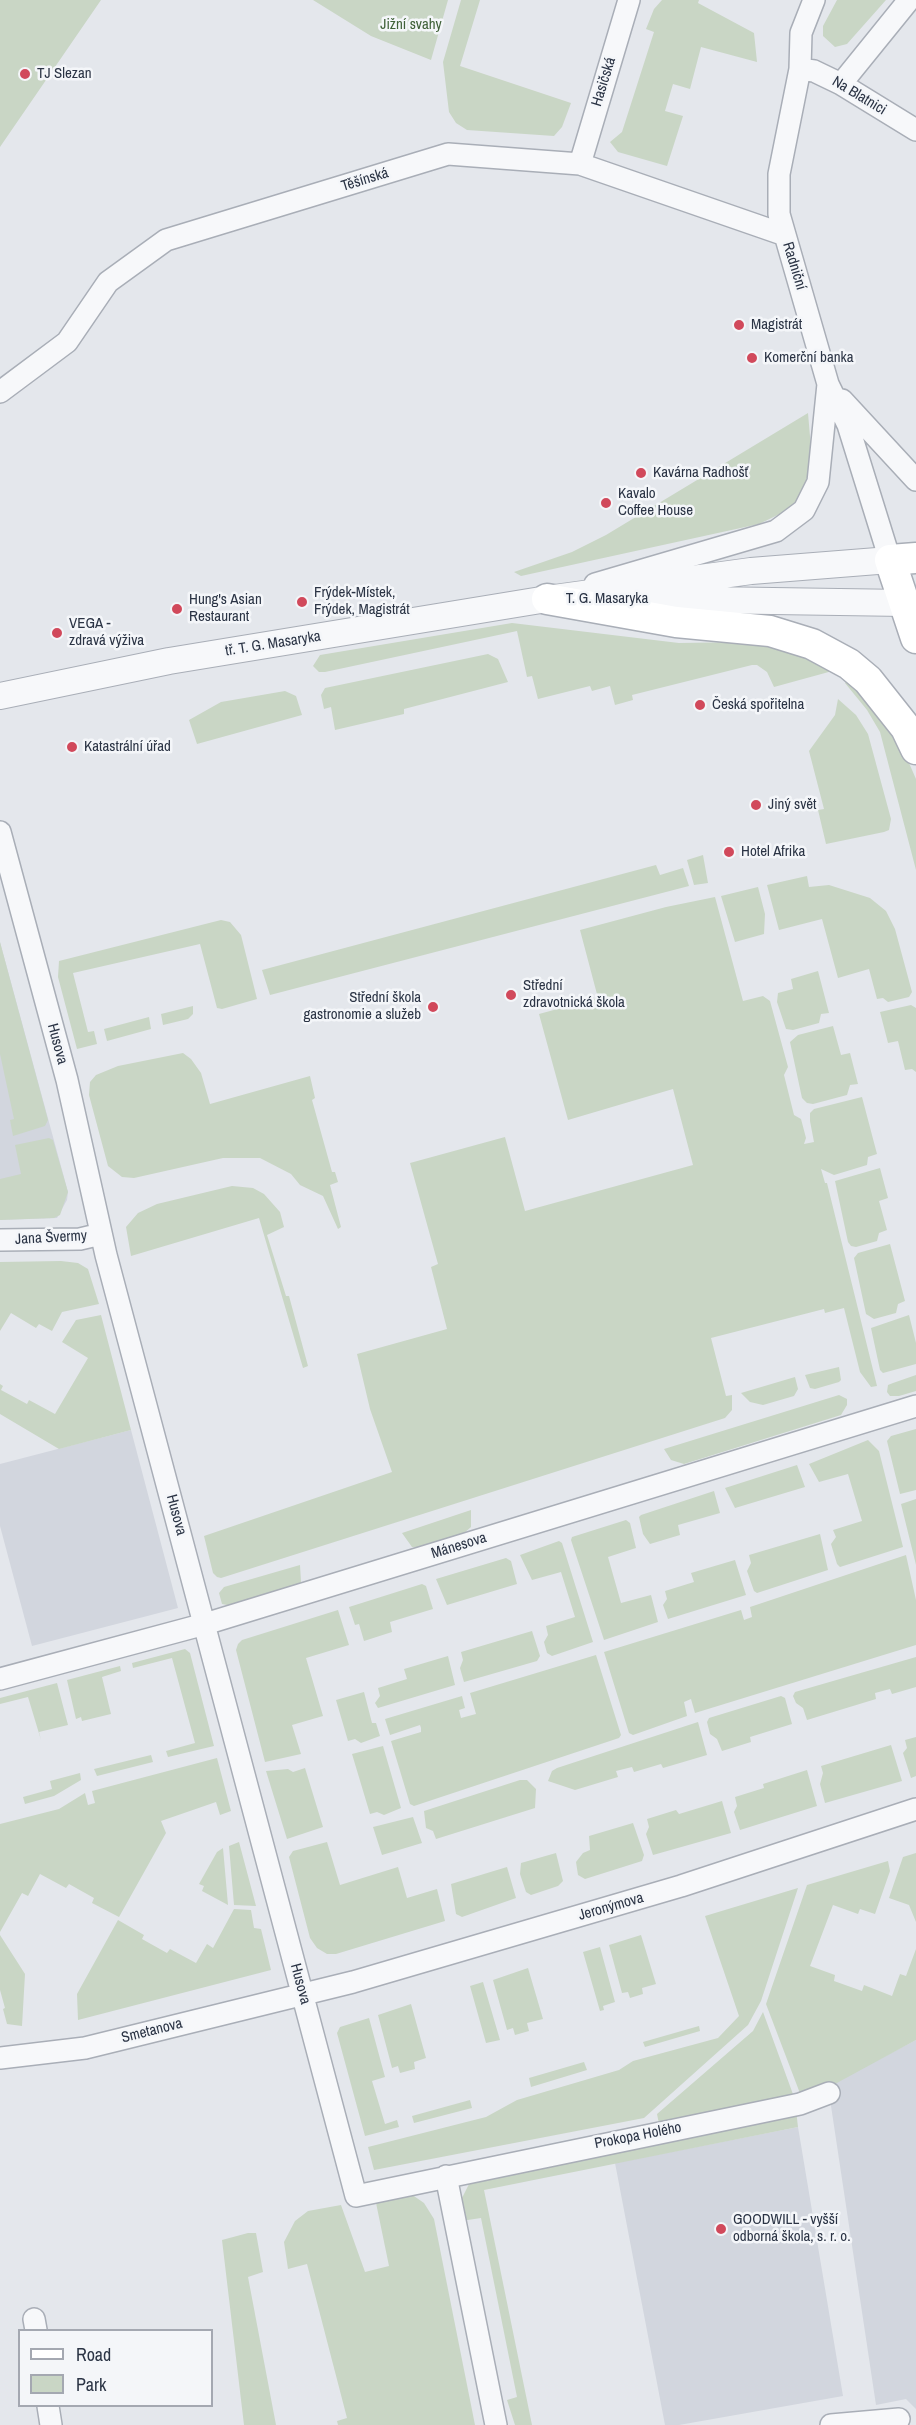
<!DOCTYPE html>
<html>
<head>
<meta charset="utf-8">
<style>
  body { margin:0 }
  #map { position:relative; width:916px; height:2425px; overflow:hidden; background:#e4e7ec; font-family:"Archivo Narrow",sans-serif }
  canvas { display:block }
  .legend { position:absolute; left:18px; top:2329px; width:195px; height:78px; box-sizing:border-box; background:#f4f6f9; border:2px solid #a4a8b1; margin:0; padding:8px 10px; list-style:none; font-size:18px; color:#2b3445 }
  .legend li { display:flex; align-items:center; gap:12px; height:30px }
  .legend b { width:30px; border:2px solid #a4a8b1 }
</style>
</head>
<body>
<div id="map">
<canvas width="916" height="2425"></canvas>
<ul class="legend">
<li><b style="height:8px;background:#fff"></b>Road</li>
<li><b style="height:16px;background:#c9d6c5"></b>Park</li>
</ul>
</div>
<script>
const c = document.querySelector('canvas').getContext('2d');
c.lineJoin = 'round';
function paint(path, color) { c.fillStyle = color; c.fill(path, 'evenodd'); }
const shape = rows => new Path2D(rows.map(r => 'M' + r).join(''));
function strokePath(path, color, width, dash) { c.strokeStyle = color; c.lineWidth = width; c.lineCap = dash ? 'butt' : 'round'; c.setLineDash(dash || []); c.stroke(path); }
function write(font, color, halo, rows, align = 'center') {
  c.font = font + ' "Archivo Narrow",sans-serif'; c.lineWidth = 5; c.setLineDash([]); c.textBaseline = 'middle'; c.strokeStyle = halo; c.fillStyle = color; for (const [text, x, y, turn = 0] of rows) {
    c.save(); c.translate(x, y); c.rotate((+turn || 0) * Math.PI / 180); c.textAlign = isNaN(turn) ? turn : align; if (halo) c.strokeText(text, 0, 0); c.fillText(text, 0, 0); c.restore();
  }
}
const built = shape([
  [0,942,68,1192,67,1200,57,1218,0,1220],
  [131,1430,178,1608,32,1646,0,1526,0,1464],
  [916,2040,916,2409,906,2399,876,2405,828,2086],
  [798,2127,843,2396,679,2425,665,2425,615,2163]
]);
const green = shape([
  [0,0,101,0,0,147],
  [313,0,448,0,431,60,371,36],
  [461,0,480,0,460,66,571,103,562,127,554,136,467,130,456,123,449,112,443,62],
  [662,0,699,0,698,3,754,33,757,62,701,47,690,89,673,84,665,111,683,116,667,166,618,152,610,142,622,132,654,32,646,29,654,9],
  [837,0,886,0,847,44,835,47,823,36,823,26],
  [808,413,811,448,808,474,801,497,786,511,759,524,521,576,514,572,572,552,606,535],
  [512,623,679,643,742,642,787,646,836,670,774,687,767,672,757,665,752,665,632,695,633,700,615,705,610,686,592,691,590,686,538,699,532,676,527,677,517,631,325,672,319,672,313,666,320,655],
  [488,654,498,659,508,682,404,709,404,714,335,730,331,707,324,709,321,695,325,688],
  [850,676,895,731,916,779,916,870,880,732,867,710,845,683],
  [285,691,296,696,302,715,197,744,189,720,221,702],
  [838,699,856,715,868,734,891,819,889,830,884,832,826,844,818,810,824,809,809,751,835,715],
  [703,855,708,883,694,885,687,860],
  [656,865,660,875,683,868,689,886,270,995,262,970],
  [807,876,809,887,829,885,870,898,886,911,895,929,912,992,909,997,888,1002,883,998,877,999,869,969,838,978,822,919,779,930,767,885],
  [758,887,765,914,764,934,735,942,721,896],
  [715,897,743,1001,763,996,770,1001,788,1067,784,1075,794,1115,801,1119,806,1138,804,1144,814,1142,810,1121,810,1113,814,1109,862,1097,877,1154,868,1157,867,1165,834,1175,821,1169,825,1183,827,1183,877,1386,871,1387,860,1372,844,1308,825,1313,824,1309,711,1338,726,1396,732,1395,732,1410,725,1418,221,1578,217,1577,213,1573,204,1536,392,1472,370,1409,357,1354,447,1329,431,1267,438,1264,410,1163,505,1137,525,1211,693,1165,673,1089,568,1120,539,1014,598,998,580,930,666,907],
  [221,920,230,922,241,935,257,999,222,1009,217,1008,200,944,73,973,88,1032,94,1031,97,1044,77,1049,58,977,59,961],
  [0,942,48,1120,45,1126,13,1136,10,1120,14,1119,0,1054],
  [818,971,829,1013,821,1014,819,1023,793,1030,786,1029,777,1002,778,993,793,989,791,979],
  [911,1005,916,1008,916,1072,912,1069,905,1070,898,1041,888,1043,880,1012],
  [193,1006,193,1014,188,1019,163,1025,161,1014],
  [149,1017,151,1029,107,1041,104,1029],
  [833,1026,841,1055,850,1053,858,1084,850,1085,847,1095,813,1104,807,1103,802,1098,790,1042,798,1035],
  [183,1053,191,1059,201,1073,210,1104,310,1076,315,1098,312,1100,332,1172,335,1172,338,1182,330,1185,341,1227,338,1229,323,1196,300,1185,291,1174,260,1158,223,1158,134,1178,122,1177,108,1166,89,1095,90,1082,96,1075,118,1066],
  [49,1138,53,1140,68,1192,60,1215,54,1218,0,1220,0,1179,21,1174,15,1145],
  [880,1168,888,1198,879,1201,887,1230,879,1233,877,1241,856,1247,851,1246,848,1242,835,1181],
  [232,1186,253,1188,264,1194,280,1212,284,1227,267,1235,286,1296,289,1296,308,1366,303,1368,259,1218,131,1256,126,1227,138,1213,157,1204],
  [890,1244,905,1301,898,1304,896,1313,874,1319,866,1314,854,1258,858,1253],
  [61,1261,78,1263,88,1269,99,1304,62,1312,52,1331,39,1324,36,1328,11,1313,0,1331,0,1262],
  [101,1315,131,1430,59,1449,0,1414,0,1384,3,1386,1,1390,27,1404,29,1400,55,1414,88,1358,62,1342,76,1320],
  [909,1315,916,1343,916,1364,883,1373,880,1370,871,1328],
  [839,1367,841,1380,839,1382,815,1389,810,1388,805,1375],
  [916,1375,916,1391,899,1396,890,1396,887,1392,888,1385,893,1383],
  [795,1377,798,1389,794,1396,763,1405,750,1402,741,1393],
  [839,1395,847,1399,847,1405,841,1415,684,1464,671,1460,664,1449],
  [916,1429,916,1490,900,1494,887,1441,891,1436],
  [868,1440,879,1451,903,1547,840,1567,837,1564,831,1544,836,1537,833,1530,862,1521,848,1474,819,1482,809,1464],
  [797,1465,805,1487,735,1508,725,1488],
  [714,1491,720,1513,678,1525,680,1535,650,1544,643,1534,639,1517,641,1515],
  [916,1499,916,1565,901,1504],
  [471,1510,471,1527,463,1534,420,1548,412,1547,402,1533],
  [626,1520,630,1523,636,1548,608,1557,621,1603,651,1595,658,1622,604,1640,571,1540,572,1537],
  [820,1534,828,1570,757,1593,754,1591,747,1571,751,1563,749,1555],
  [559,1541,562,1543,593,1642,552,1656,547,1653,544,1642,548,1635,546,1626,575,1617,561,1572,532,1580,520,1555],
  [906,1555,916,1600,916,1645,695,1713,691,1699,684,1702,687,1716,633,1735,629,1733,604,1652,741,1610,744,1620,752,1617,750,1607],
  [506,1558,511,1561,517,1584,447,1605,436,1579],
  [735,1560,746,1595,668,1619,663,1605,667,1599,665,1591,694,1582,691,1573],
  [300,1565,301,1582,294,1587,232,1606,222,1604,219,1593,224,1587],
  [422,1584,426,1586,433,1609,390,1622,392,1632,364,1641,359,1624,355,1625,349,1607],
  [338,1610,349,1645,306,1658,323,1716,292,1725,301,1754,265,1762,236,1650,238,1644,242,1640],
  [532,1631,540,1656,537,1661,464,1682,460,1668,463,1660,461,1652],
  [185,1649,190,1653,214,1746,168,1757,166,1751,195,1743,172,1658,133,1668,132,1663],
  [596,1655,621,1735,619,1738,414,1806,410,1804,391,1741,421,1732,421,1728,420,1725,390,1735,385,1719,462,1696,465,1708,459,1710,461,1718,476,1714,470,1693],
  [448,1656,455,1685,378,1708,375,1703,380,1696,378,1688,407,1679,404,1669],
  [916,1657,916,1687,892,1694,890,1689,875,1693,876,1699,807,1720,803,1708,796,1703,793,1696,795,1692],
  [120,1666,121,1671,102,1677,111,1714,82,1721,81,1717,76,1719,67,1680],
  [57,1683,68,1725,39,1732,41,1740,28,1697,0,1704,0,1698],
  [364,1692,372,1723,376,1723,380,1736,361,1743,355,1739,348,1741,336,1700],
  [781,1696,785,1698,792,1724,750,1737,751,1742,722,1751,717,1739,710,1734,707,1722,709,1718],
  [698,1722,707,1755,663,1768,661,1764,634,1772,632,1767,616,1771,618,1777,575,1790,548,1781,552,1771,557,1768],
  [916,1737,916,1776,911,1778,903,1753,907,1748,905,1740],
  [891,1745,902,1781,825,1803,820,1784,823,1773,821,1766],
  [383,1746,401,1808,384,1815,377,1812,370,1814,352,1754],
  [151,1755,153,1762,97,1776,94,1769],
  [217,1758,231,1811,220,1815,216,1802,161,1821,166,1833,119,1917,92,1903,94,1898,69,1884,66,1888,40,1874,28,1896,22,1893,0,1932,0,1824,59,1809,85,1793,88,1805,95,1803,92,1791],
  [305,1768,323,1827,287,1839,266,1771,288,1769,293,1772],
  [807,1770,817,1806,740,1830,734,1812,737,1806,735,1797,764,1788,763,1784],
  [80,1773,81,1780,54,1796,25,1804,23,1797,52,1789,50,1781],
  [520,1780,527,1780,536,1789,535,1808,436,1839,433,1831,426,1828,424,1811],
  [722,1801,731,1833,653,1855,646,1834,649,1827,647,1819,676,1810,679,1814],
  [413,1817,422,1843,382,1855,373,1827],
  [633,1823,644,1855,642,1861,585,1879,578,1875,576,1862,583,1853,590,1850,589,1836],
  [239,1842,256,1906,234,1905,229,1846],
  [327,1842,340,1885,398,1867,407,1898,437,1889,445,1921,336,1954,327,1954,317,1948,310,1938,289,1857,293,1851],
  [223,1848,228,1905,202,1891,204,1886,199,1884,217,1852],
  [556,1853,563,1881,558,1886,531,1895,526,1892,520,1874,521,1863],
  [916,1853,916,1922,909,1905,889,1898,903,1857],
  [888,1861,890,1871,875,1914,860,1909,858,1914,833,1905,810,1966,835,1975,834,1981,862,1991,864,1985,892,1996,900,1974,906,1976,916,1949,916,2040,835,2084,801,2096,766,2004,807,1885],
  [507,1867,516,1898,462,1917,456,1914,451,1884],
  [798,1888,761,2001,748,2025,644,2118,374,2170,368,2147,486,2117,517,2100,619,2070,633,2061,718,2038,739,2016,705,1916],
  [234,1909,251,1910,254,1928,261,1929,271,1970,78,2020,77,1994,118,1920,144,1935,142,1939,167,1953,170,1949,196,1963,207,1944,213,1948],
  [0,1935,25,1974,22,2026,7,2024,3,2009,5,2008,0,1990],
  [641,1935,656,1984,642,1988,643,1994,630,1998,628,1992,622,1993,609,1945],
  [600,1947,615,2002,603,2006,604,2010,600,2011,583,1952],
  [528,1968,543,2019,527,2023,529,2031,515,2035,513,2028,507,2030,493,1980],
  [483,1982,500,2040,486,2043,470,1986],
  [411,2004,426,2058,414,2062,415,2069,400,2073,398,2066,392,2068,378,2015],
  [763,2012,794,2097,659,2124,657,2114,753,2031],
  [369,2018,385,2077,372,2081,385,2124,397,2120,399,2127,365,2136,337,2033,340,2027],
  [699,2026,700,2031,645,2047,643,2042],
  [584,2062,587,2070,531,2087,529,2078],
  [470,2100,472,2108,414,2123,412,2116],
  [796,2110,798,2127,484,2190,532,2425,515,2425,507,2400,517,2397,481,2218,461,2221,460,2202,470,2182],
  [411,2194,424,2203,434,2219,475,2425,338,2425,337,2421,347,2418,307,2264,288,2269,284,2242,295,2221,308,2211,341,2205,365,2272,389,2266,375,2198],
  [248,2233,256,2233,263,2272,248,2277,276,2425,244,2425,222,2240]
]);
const minor = shape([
  [814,0,801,33,800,69,779,174,779,214,828,384,848,425,890,560],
  [800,69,814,71,841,84,916,130],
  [841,84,909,0],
  [580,164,629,0],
  [0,392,67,342,108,282,166,240,448,154,580,164,785,235],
  [842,400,916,480],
  [595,584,776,531,804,510,818,482,828,384],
  [0,832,67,1080,106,1255,356,2196,800,2104,829,2093],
  [0,1240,80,1239,101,1234],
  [0,1679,205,1624,916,1406],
  [0,2058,85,2048,353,1982,681,1886,916,1809],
  [446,2176,496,2425],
  [34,2319,36,2330],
  [48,2406,51,2425],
  [831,2425,899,2419]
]);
const tertiary = shape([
  [641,599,905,603],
  [0,696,169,661,547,599,751,571,890,560]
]);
const secondary = shape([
  [916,558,890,560,916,638],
  [547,599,676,622,770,631,812,644,849,664,868,680,906,728,916,749]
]);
const markers = [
  [25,74,6,"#d1495b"],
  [739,325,6,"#d1495b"],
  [752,358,6,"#d1495b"],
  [641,473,6,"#d1495b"],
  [606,503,6,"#d1495b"],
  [302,602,6,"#d1495b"],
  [177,609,6,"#d1495b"],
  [57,633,6,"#d1495b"],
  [700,705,6,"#d1495b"],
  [72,747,6,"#d1495b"],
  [756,805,6,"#d1495b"],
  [729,852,6,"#d1495b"],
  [511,995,6,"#d1495b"],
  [433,1007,6,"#d1495b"],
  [721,2229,6,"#d1495b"]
];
const parkNames = [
  ["Jižní svahy",411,25]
];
const poiNames = [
  ["TJ Slezan",37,74],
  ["Magistrát",751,325],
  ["Komerční banka",764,358],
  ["Kavárna Radhošť",653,473],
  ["Kavalo",618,494],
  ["Coffee House",618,511],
  ["Frýdek-Místek,",314,593],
  ["Frýdek, Magistrát",314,610],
  ["Hung's Asian",189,600],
  ["Restaurant",189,617],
  ["VEGA -",69,624],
  ["zdravá výživa",69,641],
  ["Česká spořitelna",712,705],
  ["Katastrální úřad",84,747],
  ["Jiný svět",768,805],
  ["Hotel Afrika",741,852],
  ["Střední",523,986],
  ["zdravotnická škola",523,1003],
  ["Střední škola",421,998,"right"],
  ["gastronomie a služeb",421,1015,"right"],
  ["GOODWILL - vyšší",733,2220],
  ["odborná škola, s. r. o.",733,2237]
];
const streetNames = [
  ["Hasičská",604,82,-73],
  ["Na Blatnici",859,96,31],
  ["Těšínská",365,180,-17],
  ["Radniční",794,266,73],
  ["T. G. Masaryka",607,599],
  ["tř. T. G. Masaryka",273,644,-9],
  ["Husova",57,1044,75],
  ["Jana Švermy",51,1238,-3],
  ["Husova",176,1515,75],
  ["Mánesova",459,1546,-17],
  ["Jeronýmova",611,1907,-16],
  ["Husova",300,1984,75],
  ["Smetanova",152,2031,-14],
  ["Prokopa Holého",638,2136,-11]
];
paint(built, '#d2d6de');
paint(green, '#c9d6c5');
strokePath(minor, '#a9aeb7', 24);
strokePath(tertiary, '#a9aeb7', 28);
strokePath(secondary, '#a9aeb7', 33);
strokePath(minor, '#f7f8fa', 21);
strokePath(tertiary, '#f7f8fa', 26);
strokePath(secondary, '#fff', 30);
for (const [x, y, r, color] of markers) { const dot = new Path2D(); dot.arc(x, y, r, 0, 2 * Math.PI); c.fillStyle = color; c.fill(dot); strokePath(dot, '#f4f6f9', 2); }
write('15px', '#3f6138', '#f4f6f9', parkNames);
write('15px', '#2b3445', '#f4f6f9', poiNames, 'left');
write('15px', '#2b3445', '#f4f6f9', streetNames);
</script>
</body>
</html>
